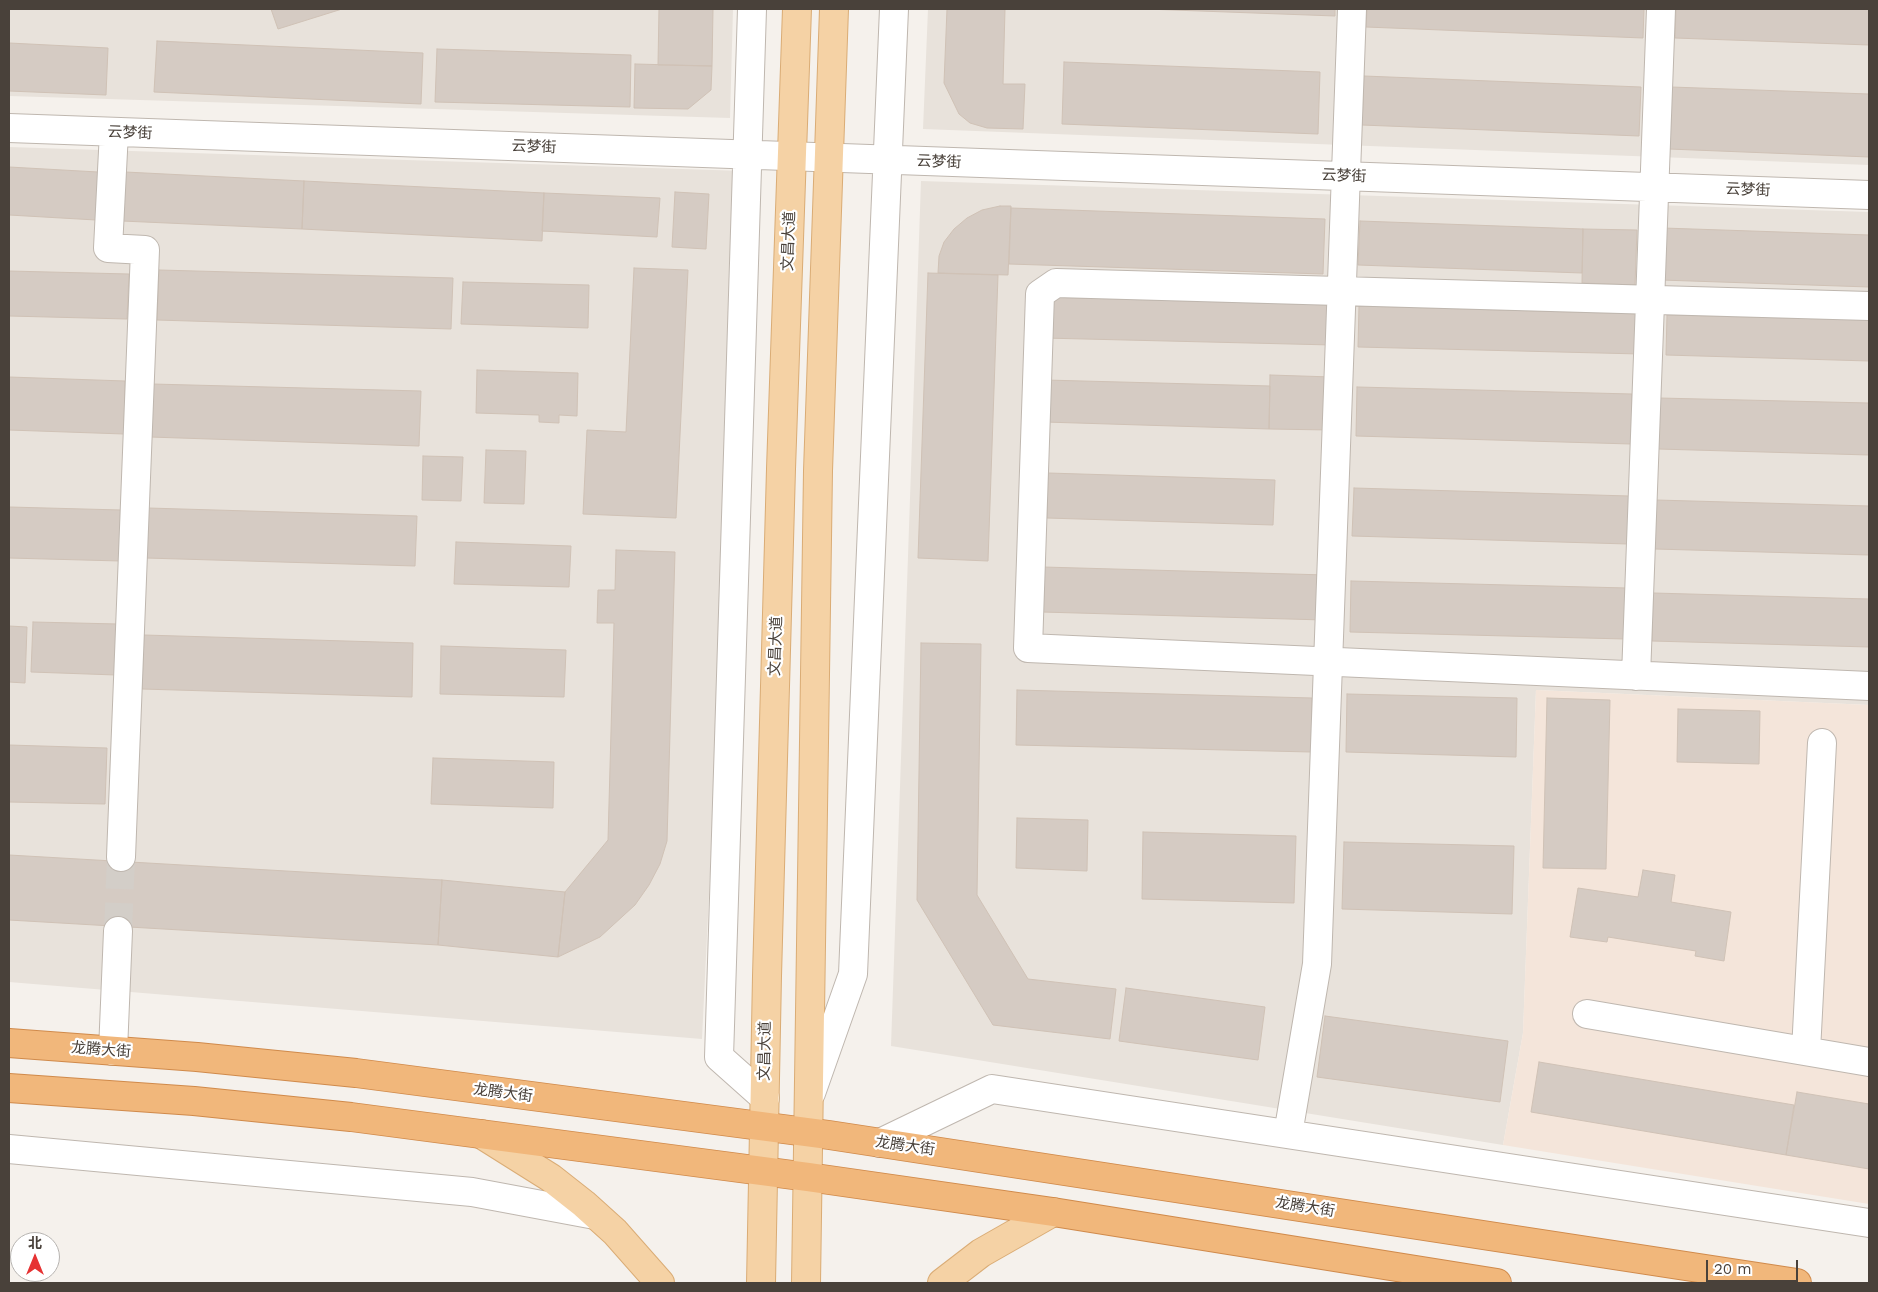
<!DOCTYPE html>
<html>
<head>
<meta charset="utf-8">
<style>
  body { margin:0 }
  #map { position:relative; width:1878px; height:1292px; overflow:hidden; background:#f5f1ec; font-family:"Work Sans","Noto Sans SC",sans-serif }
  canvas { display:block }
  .frame { position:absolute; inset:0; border:10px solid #49413a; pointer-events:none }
  .north { position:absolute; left:10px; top:1232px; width:50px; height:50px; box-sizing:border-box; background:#fff; border:1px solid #b6b3b0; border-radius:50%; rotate:0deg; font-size:14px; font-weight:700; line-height:20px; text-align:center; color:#49413a }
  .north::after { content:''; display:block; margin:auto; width:18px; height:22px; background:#e63233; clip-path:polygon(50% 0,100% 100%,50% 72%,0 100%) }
  .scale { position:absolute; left:1706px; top:1260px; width:92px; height:22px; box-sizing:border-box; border:2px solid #49413a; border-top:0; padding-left:6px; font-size:15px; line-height:18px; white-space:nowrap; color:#49413a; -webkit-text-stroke:4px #fff; paint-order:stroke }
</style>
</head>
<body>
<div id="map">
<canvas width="1878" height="1292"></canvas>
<div class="frame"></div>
<div class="north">北</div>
<div class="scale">20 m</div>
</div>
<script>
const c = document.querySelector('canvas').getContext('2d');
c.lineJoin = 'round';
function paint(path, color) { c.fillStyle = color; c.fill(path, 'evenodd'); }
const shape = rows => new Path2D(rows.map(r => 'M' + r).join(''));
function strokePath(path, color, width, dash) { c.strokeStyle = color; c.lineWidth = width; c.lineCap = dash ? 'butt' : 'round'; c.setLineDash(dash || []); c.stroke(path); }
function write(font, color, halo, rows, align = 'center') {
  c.font = font + ' "Work Sans","Noto Sans SC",sans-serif'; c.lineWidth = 4.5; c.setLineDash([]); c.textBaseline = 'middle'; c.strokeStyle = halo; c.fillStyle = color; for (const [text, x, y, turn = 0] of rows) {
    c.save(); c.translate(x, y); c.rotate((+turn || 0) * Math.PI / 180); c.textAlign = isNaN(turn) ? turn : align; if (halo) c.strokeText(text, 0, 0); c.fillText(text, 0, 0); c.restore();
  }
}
const residential = shape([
  [9,9,733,9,730,118,9,96],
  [928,9,1869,9,1869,165,923,129],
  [9,147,744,171,702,1039,9,982],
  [921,181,1869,212,1869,705,1536,690,1523,1033,1503,1145,891,1046]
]);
const commercial = shape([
  [1536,690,1869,705,1869,1204,1503,1145,1523,1033]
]);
const building = shape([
  [271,9,342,9,278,29,271,9],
  [659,9,713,9,712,66,658,65,659,9],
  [947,9,1005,9,1003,84,1025,84,1023,129,987,128,970,123,959,114,944,83,947,9],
  [1146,9,1335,9,1335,16,1146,9],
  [1367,9,1644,9,1643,38,1366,27,1367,9],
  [1676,9,1869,9,1869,45,1675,38,1676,9],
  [157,41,423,53,421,104,154,92,157,41],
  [9,43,108,48,106,95,9,91,9,43],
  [437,49,631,55,630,107,435,102,437,49],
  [1064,62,1320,72,1318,134,1062,124,1064,62],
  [635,64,712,66,711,90,688,109,634,108,635,64],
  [1364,76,1641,87,1639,136,1362,125,1364,76],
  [1671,87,1869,94,1869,157,1669,149,1671,87],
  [9,167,98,172,96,220,9,215,9,167],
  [125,172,304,181,302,229,122,221,125,172],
  [304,181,544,193,542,241,302,229,304,181],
  [675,192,709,194,706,249,672,247,675,192],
  [544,193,660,198,657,237,542,231,544,193],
  [1000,206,1011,206,1008,275,938,273,939,256,944,242,954,229,967,218,982,210,1000,206],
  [1011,208,1325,219,1323,274,1009,264,1011,208],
  [1360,221,1583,229,1582,273,1358,265,1360,221],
  [1663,228,1869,235,1869,287,1661,280,1663,228],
  [1583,229,1637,230,1635,285,1582,283,1583,229],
  [634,268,688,270,676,518,583,514,587,430,626,432,634,268],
  [159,270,453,278,451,329,157,320,159,270],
  [9,271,129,274,127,319,9,316,9,271],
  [928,273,998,275,988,561,918,558,928,273],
  [463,282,589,285,588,328,461,324,463,282],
  [1045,297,1334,305,1332,345,1043,338,1045,297],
  [1359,306,1641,314,1640,354,1358,347,1359,306],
  [1667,315,1869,320,1869,361,1666,355,1667,315],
  [477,370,578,373,577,416,559,415,559,423,539,422,539,415,476,413,477,370],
  [1270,375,1332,377,1330,430,1269,429,1270,375],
  [9,377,125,381,124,434,9,430,9,377],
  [1045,380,1270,386,1269,429,1045,422,1045,380],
  [152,384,421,391,419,446,150,437,152,384],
  [1357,387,1632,394,1631,444,1356,436,1357,387],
  [1659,398,1869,403,1869,455,1658,449,1659,398],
  [486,450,526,451,524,504,484,503,486,450],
  [423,456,463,457,461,501,422,500,423,456],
  [1048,473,1275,480,1273,525,1047,518,1048,473],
  [1354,488,1629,496,1628,544,1352,536,1354,488],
  [1656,500,1869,506,1869,555,1655,549,1656,500],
  [9,507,121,510,120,561,9,558,9,507],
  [148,508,417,516,415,566,146,558,148,508],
  [456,542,571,546,569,587,454,584,456,542],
  [616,550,675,552,667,841,660,864,649,885,635,905,600,937,558,957,565,892,608,840,614,623,597,623,598,590,615,590,616,550],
  [1043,567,1326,575,1324,620,1042,612,1043,567],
  [1351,581,1627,588,1625,639,1350,632,1351,581],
  [1653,593,1869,599,1869,647,1652,641,1653,593],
  [33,622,118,624,116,675,31,672,33,622],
  [9,626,27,627,25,683,9,682,9,626],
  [144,635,413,643,412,697,142,689,144,635],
  [921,643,981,644,977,895,1028,979,1116,989,1110,1039,993,1025,917,900,921,643],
  [441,646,566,650,564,697,440,694,441,646],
  [1017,690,1312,698,1311,752,1016,745,1017,690],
  [1347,694,1517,698,1516,757,1346,752,1347,694],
  [1547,698,1610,700,1606,869,1543,868,1547,698],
  [1678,709,1760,711,1759,764,1677,762,1678,709],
  [9,745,107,748,105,804,9,802,9,745],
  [433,758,554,762,553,808,431,804,433,758],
  [1017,818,1088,820,1087,871,1016,868,1017,818],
  [1143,832,1296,836,1294,903,1142,899,1143,832],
  [1344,842,1514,846,1512,914,1342,909,1344,842],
  [9,855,442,880,438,945,9,920,9,855],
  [1643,870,1675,875,1671,902,1731,912,1724,961,1695,956,1696,951,1608,937,1607,942,1570,937,1578,888,1638,897,1643,870],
  [442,880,565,892,558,957,438,945,442,880],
  [1126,988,1265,1007,1258,1060,1119,1041,1126,988],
  [1325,1016,1508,1041,1500,1102,1317,1077,1325,1016],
  [1539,1062,1794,1105,1786,1155,1531,1112,1539,1062],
  [1797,1092,1869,1104,1869,1169,1786,1155,1797,1092]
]);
const minorTunnel = shape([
  [118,931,121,857]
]);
const minor = shape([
  [752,9,719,1057,765,1098],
  [9,128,1869,195],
  [114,132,108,248,145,250,121,857],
  [1869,306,1056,283,1040,294,1028,648,1869,686],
  [1636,676,1661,9],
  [1587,1014,1869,1062],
  [113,1051,118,931],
  [1806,1051,1822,743],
  [811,1093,853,974,894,9],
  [1288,1134,1317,964,1352,9],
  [880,1143,992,1089,1869,1223],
  [9,1149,472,1192,595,1215]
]);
const major = shape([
  [481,1134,551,1178,584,1204,615,1232,660,1283],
  [761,1283,767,976,781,469,797,9],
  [806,1283,818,471,834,9],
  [942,1283,981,1253,1053,1212]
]);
const highway = shape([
  [9,1043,197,1057,356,1073,829,1135,1797,1283],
  [9,1088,194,1101,351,1117,808,1177,1053,1212,1497,1283]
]);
const streetNames = [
  ["云梦街",130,133,2],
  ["云梦街",534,147,2],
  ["云梦街",939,162,2],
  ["云梦街",1344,176,2],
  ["云梦街",1748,190,2],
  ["文昌大道",789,241,-88],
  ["文昌大道",776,646,-88],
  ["龙腾大街",101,1050,4],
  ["文昌大道",765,1051,-89],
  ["龙腾大街",503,1093,7],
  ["龙腾大街",905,1146,8],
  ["龙腾大街",1305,1207,9]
];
paint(residential, '#e8e2db');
paint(commercial, '#f4e5da');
paint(building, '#d5cbc3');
strokePath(building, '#d0c2b6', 1);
strokePath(minorTunnel, '#d3cec8', 28, [28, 14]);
strokePath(minor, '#bfb7af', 30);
strokePath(major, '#daac75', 30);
strokePath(highway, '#d08a4b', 30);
strokePath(minor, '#fff', 28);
strokePath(major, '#f5d2a5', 28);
strokePath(highway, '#f1b77b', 28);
write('15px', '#49413a', '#fff', streetNames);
</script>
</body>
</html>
